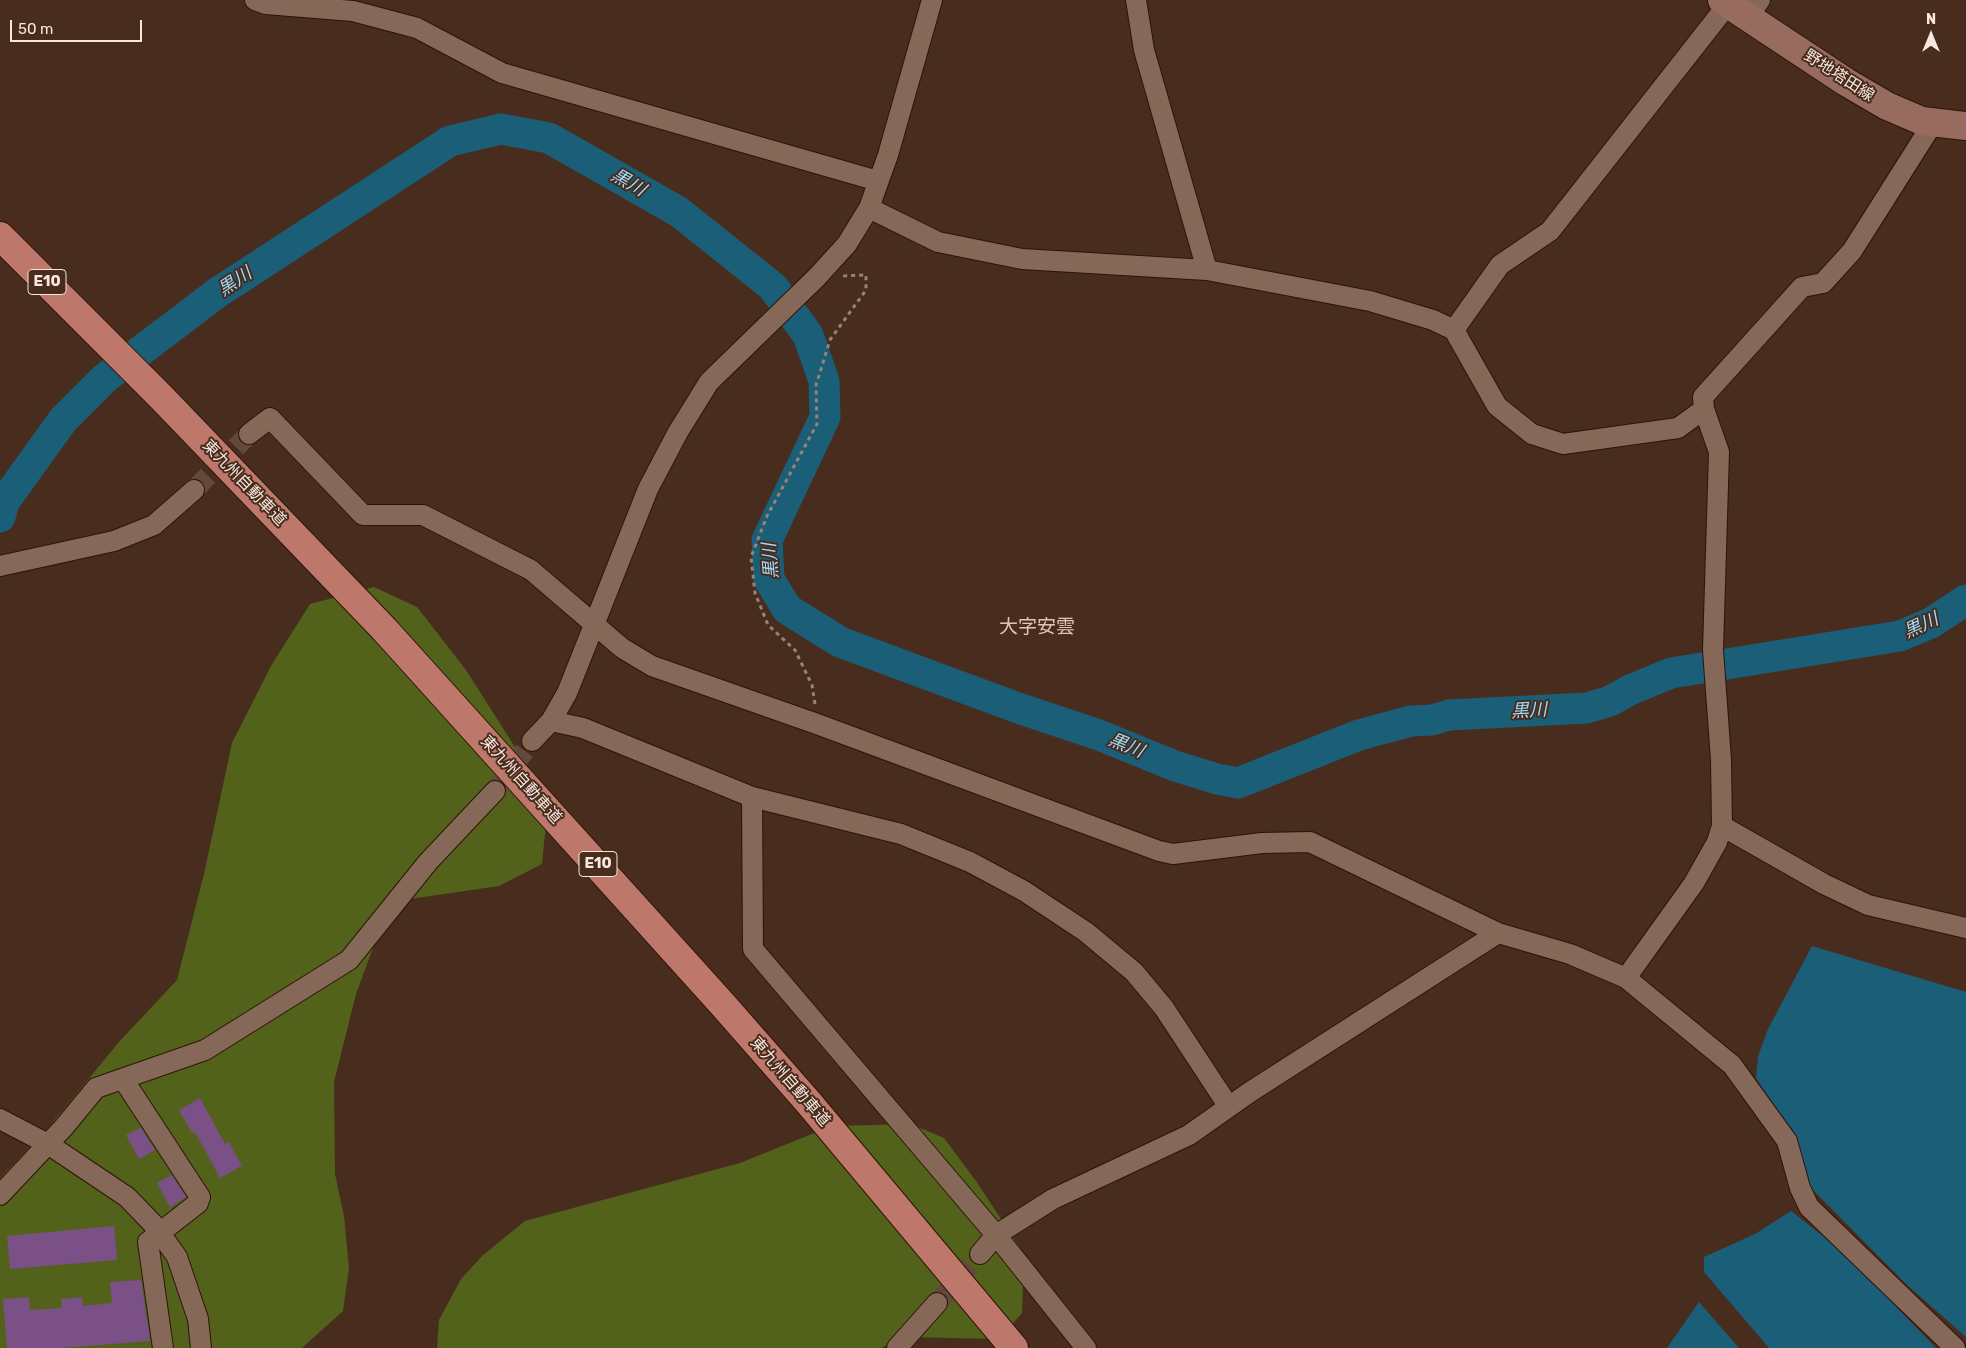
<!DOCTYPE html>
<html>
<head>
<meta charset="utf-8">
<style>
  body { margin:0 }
  #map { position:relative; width:1966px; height:1348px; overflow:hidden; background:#482d1e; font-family:Rubik,sans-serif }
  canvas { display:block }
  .north { position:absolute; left:1906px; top:10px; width:50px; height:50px; -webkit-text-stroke:4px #482d1e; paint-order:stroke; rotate:0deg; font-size:14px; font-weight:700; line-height:20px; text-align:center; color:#f9e7de }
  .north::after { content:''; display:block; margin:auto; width:18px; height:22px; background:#f9e7de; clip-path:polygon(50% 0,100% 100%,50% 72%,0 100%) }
  .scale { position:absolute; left:10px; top:20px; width:132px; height:22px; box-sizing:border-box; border:2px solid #f9e7de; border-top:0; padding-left:6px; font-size:15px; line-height:18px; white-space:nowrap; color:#f9e7de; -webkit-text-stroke:4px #482d1e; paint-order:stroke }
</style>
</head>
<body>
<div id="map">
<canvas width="1966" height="1348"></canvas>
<div class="north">N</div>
<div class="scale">50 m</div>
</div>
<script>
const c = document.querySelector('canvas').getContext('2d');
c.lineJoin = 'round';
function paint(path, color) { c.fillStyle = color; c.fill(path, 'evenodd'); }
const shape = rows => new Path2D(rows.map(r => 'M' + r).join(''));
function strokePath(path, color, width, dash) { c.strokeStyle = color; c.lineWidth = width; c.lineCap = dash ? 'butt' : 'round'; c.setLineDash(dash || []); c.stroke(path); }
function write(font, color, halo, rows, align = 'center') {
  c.font = font + ' Rubik,"Noto Sans JP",sans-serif'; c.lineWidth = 4; c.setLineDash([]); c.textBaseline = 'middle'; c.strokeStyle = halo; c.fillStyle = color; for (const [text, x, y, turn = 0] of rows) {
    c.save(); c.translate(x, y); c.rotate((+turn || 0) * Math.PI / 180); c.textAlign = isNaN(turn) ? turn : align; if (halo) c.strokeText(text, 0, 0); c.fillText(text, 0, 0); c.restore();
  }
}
const forest = shape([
  [374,587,417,607,466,670,527,766,546,824,542,864,499,886,403,900,380,929,356,994,334,1082,335,1174,344,1216,349,1268,343,1311,302,1348,0,1348,0,1178,48,1128,119,1042,177,980,204,874,232,743,271,666,310,604],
  [911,1124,944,1138,976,1181,1024,1254,1022,1313,999,1339,904,1337,881,1348,437,1348,439,1320,461,1279,482,1256,525,1221,740,1163,832,1126]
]);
const water = shape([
  [1812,946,1966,992,1966,1337,1906,1284,1811,1188,1796,1142,1756,1078,1758,1056,1768,1029],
  [1791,1211,1841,1250,1936,1348,1769,1348,1704,1272,1704,1257,1755,1234],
  [1699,1302,1739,1348,1667,1348]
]);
const river = shape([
  [0,517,4,502,63,420,105,378,217,293,450,141,501,129,549,138,679,212,773,287,808,335,824,381,825,417,767,540,769,579,787,609,840,642,1018,708,1099,735,1175,766,1217,779,1238,783,1359,735,1411,721,1432,720,1449,715,1587,708,1610,701,1630,690,1671,673,1900,636,1931,623,1966,600]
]);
const building = shape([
  [200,1098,225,1144,229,1142,242,1166,220,1178,195,1132,192,1133,179,1110],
  [141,1128,155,1150,139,1159,126,1135],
  [172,1175,186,1197,170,1207,157,1183],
  [114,1226,117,1260,10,1269,7,1236],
  [141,1280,150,1341,61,1348,7,1348,3,1299,29,1297,30,1310,62,1308,61,1299,82,1297,83,1306,112,1303,110,1282]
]);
const streetTunnel = shape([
  [194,490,249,434],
  [495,791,532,741],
  [937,1303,980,1254]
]);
const path = shape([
  [815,704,812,685,795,650,768,625,755,593,751,557,767,516,817,424,816,385,830,340,866,290,866,275,842,276]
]);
const street = shape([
  [255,0,266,4,353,11,417,28,502,73,878,181],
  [1136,0,1144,50,1207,270],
  [1748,17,1760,0],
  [869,208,938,242,1022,259,1207,270,1370,301,1433,320,1454,330,1497,406,1532,434,1563,444,1678,428,1704,409],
  [1454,330,1500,265,1550,231,1728,4],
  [249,434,270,418,363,515,423,515,531,570,622,648,652,666,817,724,1159,851,1173,854,1262,843,1310,842,1498,933,1570,954,1626,978,1732,1065,1787,1141,1800,1188,1809,1207,1955,1348],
  [0,566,114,541,154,525,194,490],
  [551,721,583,728,752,797,901,834,970,862,1024,891,1086,932,1134,972,1164,1008,1229,1107],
  [532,741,551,721,567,693,648,489,678,432,709,382,817,277,847,244,869,208,888,155,932,0],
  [752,797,753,949,996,1235,1086,1348],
  [1722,826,1824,884,1868,905,1966,928],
  [1626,978,1694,883,1717,842,1722,826,1721,760,1713,650,1719,452,1704,409,1703,397,1802,287,1823,283,1852,251,1933,123],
  [123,1079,200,1197,198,1203,148,1242,163,1348],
  [0,1119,48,1144,127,1197,155,1226,177,1257,198,1319,201,1348],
  [0,1195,64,1127,96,1088,205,1050,349,960,428,862,495,791],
  [980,1254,996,1235,1053,1199,1189,1135,1250,1092,1498,933],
  [897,1348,937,1303]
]);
const secondary = shape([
  [1722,0,1846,82,1887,106,1922,121,1966,126]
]);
const highway = shape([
  [0,236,162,398,384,629,724,1006,809,1103,1014,1348]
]);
const shields = [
  [47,282,38],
  [598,864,38]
];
const shieldNames = [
  ["E10",47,282],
  ["E10",598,864]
];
const streetNames = [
  ["野地塔田線",1839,76,33],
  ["東九州自動車道",244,483,46],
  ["東九州自動車道",521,780,48],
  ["東九州自動車道",790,1082,49]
];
const waterNames = [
  ["黒川",628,183,30],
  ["黒川",235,282,-34],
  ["黒川",771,561,-95],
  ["黒川",1921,626,-25],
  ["黒川",1529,711,-3],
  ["黒川",1126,746,22]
];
const quarterNames = [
  ["大字安雲",1037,628]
];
paint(forest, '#52621b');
paint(water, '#1b5e78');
strokePath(river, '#1b5e78', 31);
paint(building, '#7b5086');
strokePath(streetTunnel, '#63493b', 20, [20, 10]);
strokePath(street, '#2d1406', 22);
strokePath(secondary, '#2d1406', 30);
strokePath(highway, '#2d1406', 30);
strokePath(path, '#998276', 3, [4, 4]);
strokePath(street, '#866858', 20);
strokePath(secondary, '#976c5e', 28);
strokePath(highway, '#be776b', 28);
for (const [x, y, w] of shields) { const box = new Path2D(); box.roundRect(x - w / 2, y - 12.5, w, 25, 4); c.fillStyle = '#482d1e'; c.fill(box); strokePath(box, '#f9e7de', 1); }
write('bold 15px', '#f9e7de', null, shieldNames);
write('16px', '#f9e7de', '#482d1e', streetNames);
write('italic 18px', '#9eddfb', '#482d1e', waterNames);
write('19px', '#e5c3b1', '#482d1e', quarterNames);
</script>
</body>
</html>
